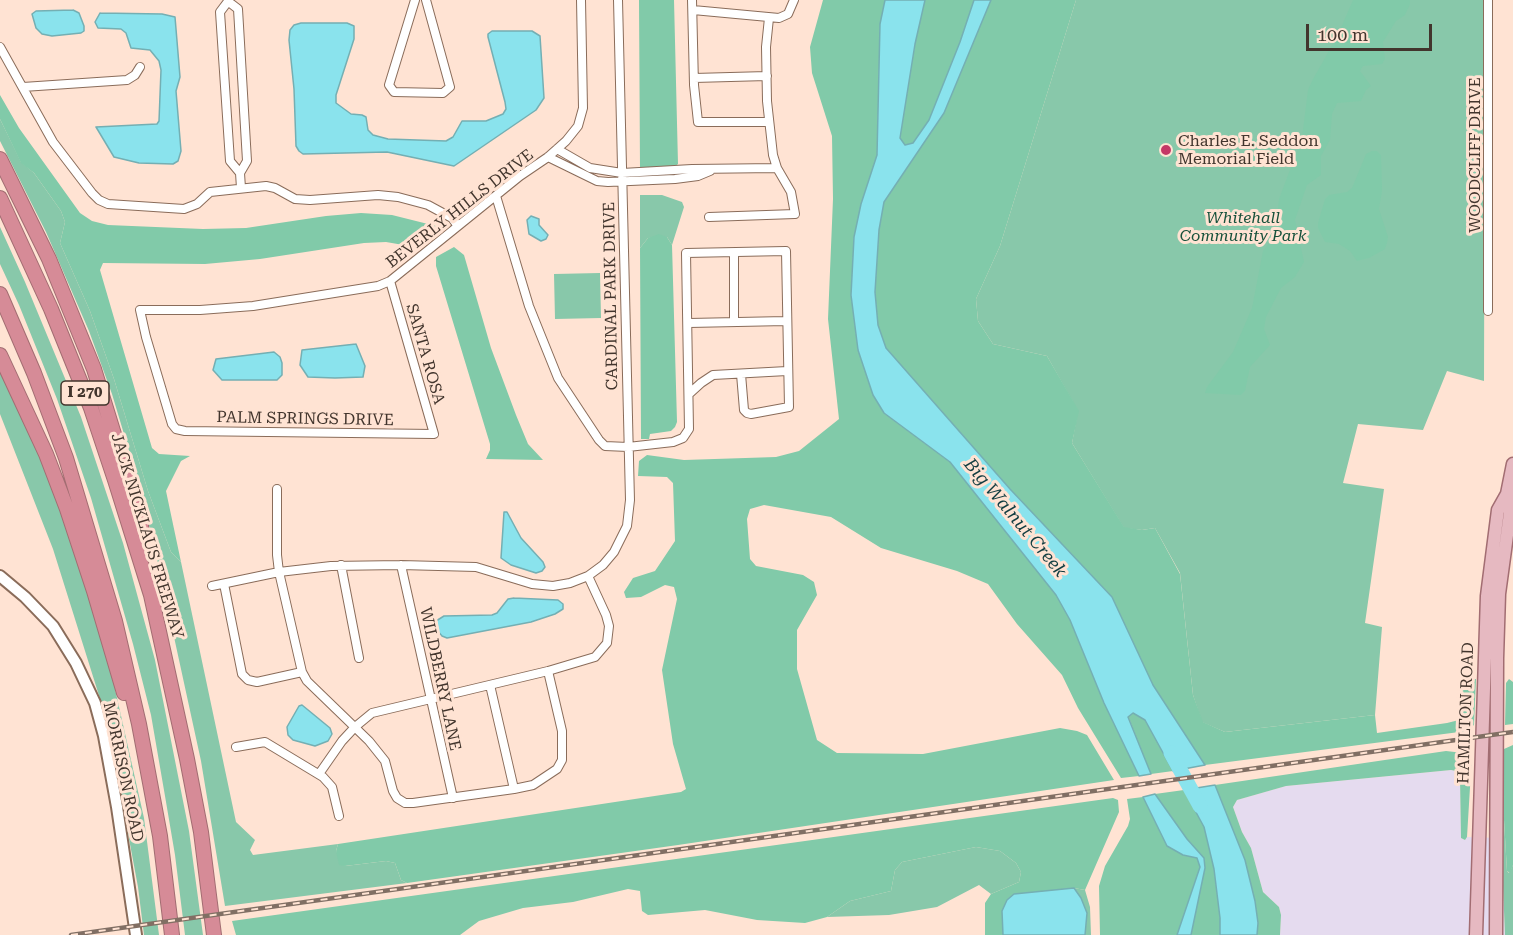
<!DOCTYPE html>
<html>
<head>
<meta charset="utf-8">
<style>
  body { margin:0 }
  #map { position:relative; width:1513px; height:935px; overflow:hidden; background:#ffe3d3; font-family:"Roboto Serif",serif }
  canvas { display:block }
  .scale { position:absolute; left:1306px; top:24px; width:126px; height:27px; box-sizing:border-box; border:3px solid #42352d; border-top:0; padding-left:8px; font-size:18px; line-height:21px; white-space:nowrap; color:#42352d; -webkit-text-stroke:4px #ffe3d3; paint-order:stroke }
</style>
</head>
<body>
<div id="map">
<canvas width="1513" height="935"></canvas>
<div class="scale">100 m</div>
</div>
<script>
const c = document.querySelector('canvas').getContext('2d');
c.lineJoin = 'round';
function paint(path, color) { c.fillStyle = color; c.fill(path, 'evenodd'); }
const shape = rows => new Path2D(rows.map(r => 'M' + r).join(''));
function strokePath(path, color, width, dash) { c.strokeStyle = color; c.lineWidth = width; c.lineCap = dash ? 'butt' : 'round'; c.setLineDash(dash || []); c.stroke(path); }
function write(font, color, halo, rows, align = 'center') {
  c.font = font + ' "Roboto Serif",serif'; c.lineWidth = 6; c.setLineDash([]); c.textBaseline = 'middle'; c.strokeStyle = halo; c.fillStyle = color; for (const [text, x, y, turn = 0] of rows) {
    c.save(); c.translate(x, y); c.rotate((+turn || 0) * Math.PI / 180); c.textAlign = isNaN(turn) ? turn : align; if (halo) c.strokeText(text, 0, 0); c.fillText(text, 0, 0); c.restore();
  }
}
const industrial = shape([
  [1451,770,1456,771,1460,778,1461,838,1465,840,1467,837,1501,838,1505,935,1280,935,1281,915,1279,907,1263,892,1251,848,1242,832,1233,807,1237,800,1286,786]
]);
const green = shape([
  [1076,0,1485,0,1484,381,1447,371,1423,430,1358,424,1343,483,1384,489,1365,623,1382,627,1375,715,1225,732,1202,722,1193,695,1180,573,1155,528,1142,530,1124,528,1072,443,1078,411,1047,356,993,344,978,321,976,299,1000,246],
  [0,119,21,162,34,173,61,211,65,222,60,243,90,311,114,379,148,491,171,552,181,562,236,822,255,840,250,850,253,855,338,844,336,851,345,866,386,861,395,863,401,880,407,883,225,906,201,761,154,545,133,464,112,394,89,331,46,232,0,141],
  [640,195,662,195,682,202,684,207,672,245,667,237,648,238,640,248],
  [0,227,25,282,81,417,123,543,155,660,189,831,203,935,185,935,175,855,165,796,151,715,133,644,91,498,57,399,19,305,0,264],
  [600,273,601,318,555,319,554,274],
  [0,371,27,428,56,497,85,584,113,680,144,818,159,935,144,935,138,887,107,721,53,549,0,414],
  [1502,786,1507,871,1509,873,1513,865,1513,935,1505,935,1501,838],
  [976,847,1000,851,1016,863,1021,872,1019,882,991,894,979,885,937,907,889,915,827,917,850,901,891,891,895,870,902,862],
  [1074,888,1085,890,1090,907,1091,935,1085,935,1087,913,1081,898]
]);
const forest = shape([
  [639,0,674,0,678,164,673,168,640,169],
  [823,0,885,0,880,24,877,155,861,204,854,237,851,295,858,350,873,395,884,413,950,462,1056,595,1070,620,1104,703,1139,776,1121,778,1078,708,1062,675,1017,624,988,584,957,571,881,548,831,517,764,505,750,509,747,519,750,559,756,566,803,575,814,582,817,595,797,630,797,669,817,740,837,753,923,754,1060,728,1077,731,1087,735,1114,780,678,845,407,883,401,880,395,863,386,861,345,866,339,865,336,851,338,844,681,792,686,789,673,744,662,670,677,599,674,587,665,585,641,597,626,598,624,592,633,578,655,571,675,541,673,483,667,477,638,476,639,461,647,455,684,460,776,457,799,451,839,419,828,319,833,199,832,136,812,73,810,47],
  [925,0,974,0,960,42,929,120,913,143,905,145,900,138,915,44],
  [991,0,1076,0,1000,246,976,299,978,321,993,344,1047,356,1079,411,1072,443,1124,527,1142,530,1155,528,1180,574,1193,695,1203,722,1225,732,1375,715,1377,733,1447,723,1459,720,1460,682,1476,679,1474,725,1467,731,1205,765,1153,685,1112,597,1010,489,886,348,878,325,875,292,879,230,884,202,944,113],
  [1353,0,1410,0,1410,4,1405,15,1396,21,1383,42,1385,59,1382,64,1363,66,1360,71,1371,86,1366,90,1361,101,1337,103,1332,114,1330,140,1321,156,1321,175,1307,185,1295,220,1304,262,1295,277,1281,288,1266,317,1264,329,1270,345,1250,367,1245,391,1241,395,1205,393,1207,387,1233,352,1252,308,1263,251,1271,241,1276,228,1279,199,1302,138,1308,90,1313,79,1337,37],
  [0,95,19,128,80,213,92,221,108,225,203,229,246,228,326,216,361,213,392,215,436,226,438,231,415,247,386,242,364,243,260,259,205,264,103,263,100,270,152,448,159,454,190,456,181,461,166,491,181,562,171,552,148,491,114,379,90,311,60,243,65,222,61,211,34,173,21,163,0,119],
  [1372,151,1377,151,1381,155,1382,191,1379,209,1388,237,1387,243,1385,249,1369,258,1357,261,1350,251,1339,244,1325,242,1318,228,1318,223,1325,199,1329,195,1347,192,1352,188,1366,154],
  [659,234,667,237,672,245,677,422,675,427,671,431,650,434,649,439,641,439,640,248,648,238],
  [454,247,464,255,491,348,516,415,528,444,543,460,486,459,490,450,490,444,436,266,436,257],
  [1509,679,1513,682,1513,724,1505,725,1506,683],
  [1133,712,1145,720,1173,771,1151,774,1128,716],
  [1513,745,1513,865,1510,873,1507,871,1502,786,1504,749],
  [1446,751,1472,754,1467,837,1465,840,1461,838,1460,778,1456,771,1451,770,1286,786,1237,800,1233,807,1242,832,1251,848,1263,892,1279,907,1281,915,1280,935,1257,935,1258,923,1255,901,1245,860,1215,785],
  [1184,790,1204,826,1214,869,1220,918,1220,935,1191,935,1205,868,1204,858,1187,839,1155,794],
  [1143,797,1167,846,1183,855,1198,858,1200,867,1177,935,1100,935,1099,886,1105,866,1128,826,1130,819,1127,799],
  [1113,798,1118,800,1119,812,1085,890,1074,888,1002,911,1003,935,985,935,985,903,991,894,1019,882,1021,872,1016,863,1000,851,976,847,902,862,895,870,891,891,850,901,827,917,805,923,757,920,705,910,648,915,642,911,640,891,628,889,573,902,523,908,479,921,460,935,236,935,232,921]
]);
const water = shape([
  [885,0,925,0,915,44,900,138,905,145,913,143,929,120,960,42,974,0,991,0,944,113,884,202,879,230,875,292,878,325,886,348,1010,489,1112,597,1153,685,1205,765,1173,771,1145,720,1133,713,1128,717,1151,774,1139,776,1104,703,1070,620,1056,595,950,462,884,413,873,395,858,350,851,295,854,237,861,204,877,155,880,24,885,0],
  [73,10,79,13,84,26,84,31,81,33,52,36,42,34,36,28,32,14,36,11,73,10],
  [100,13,162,14,175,17,180,77,176,91,181,151,178,161,173,164,139,163,114,157,96,127,157,124,159,121,161,70,159,61,150,50,131,48,126,33,121,29,98,28,95,22,100,13],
  [301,23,347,23,354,26,354,39,336,95,336,103,351,114,362,115,366,117,368,130,373,135,388,139,446,141,453,137,462,121,486,121,503,114,506,109,505,102,488,37,488,34,492,31,532,31,540,36,544,98,536,110,454,166,387,152,303,154,299,151,296,146,294,89,289,40,290,30,294,25,301,23],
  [531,216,539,219,539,225,548,235,546,239,541,241,529,234,527,220,531,216],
  [356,344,365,366,363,377,335,378,308,377,300,365,302,350,356,344],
  [274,352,280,357,282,363,282,375,277,380,222,380,213,370,216,359,274,352],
  [504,512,507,512,521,538,543,562,545,567,542,571,536,573,511,565,501,558,504,512],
  [514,598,558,600,563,604,563,609,555,614,531,622,447,638,442,636,436,629,436,621,444,616,492,615,497,613,508,599,514,598],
  [302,705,330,728,332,734,328,741,315,746,293,740,288,735,287,727,299,706,302,705],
  [1215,785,1245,860,1255,901,1258,923,1257,935,1220,935,1220,918,1214,869,1204,827,1184,790,1215,785],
  [1155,794,1187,839,1204,858,1205,868,1191,935,1177,935,1200,867,1197,858,1183,855,1167,846,1143,797,1155,794],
  [1074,888,1081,898,1087,913,1085,935,1003,935,1002,911,1007,900,1014,894,1074,888]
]);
const river = shape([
  [1171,753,1200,806]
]);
const street = shape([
  [229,0,220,12,230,161,240,173,241,188],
  [415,0,389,85,394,92,443,93,450,87,426,0],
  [692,0,694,85,698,122,769,122],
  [229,2,238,9,247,161,240,173],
  [693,10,779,18,788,14,794,0],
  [0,47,53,142,92,193,99,200,108,204,184,209,197,204,210,192,266,186,275,188,295,199,310,200,378,195,398,197,428,205,452,218,458,226],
  [694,78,767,76],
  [23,87,127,80,135,75,140,67],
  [557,149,590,168,622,173,692,169,777,168],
  [548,157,597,181,608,182,675,179,698,176,710,171],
  [496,196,529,306,558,378,599,440,605,446,628,447,673,442,683,438,689,429,686,253,786,251,789,407,751,414,747,413,744,410,741,374],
  [709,217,795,214,791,192,777,168,773,155,767,101,766,47,769,18],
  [390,281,434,434,185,431,176,429,172,424,146,337,140,310,200,310,253,306,378,286,390,281,520,176,548,157,566,141,578,126,583,108,581,0],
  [1488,311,1488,0],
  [734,321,734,253],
  [689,323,786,321],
  [690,393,701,383,713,375,787,371],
  [277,489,277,555,279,572,302,672,307,681,369,741,385,761,393,791,397,798,405,803,413,803,514,789,533,785,557,769,562,760,562,731,548,671],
  [341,565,359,658],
  [401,565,453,798],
  [224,584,242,674,248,680,257,682,302,672],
  [212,586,279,572,331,566,401,565,476,567,532,584,553,586,570,583,588,576,603,565,614,552,627,526,630,500,618,0],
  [490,685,514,789],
  [236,747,265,742,323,777,332,787,339,816],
  [319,774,342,741,355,727,372,713,548,671,595,657,607,643,609,626,606,615,588,576]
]);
const secondary = shape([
  [0,576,25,597,53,626,76,663,95,703,104,736,117,807,136,935]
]);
const primary = shape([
  [1476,935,1487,596,1498,510,1507,494],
  [1496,935,1497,658,1499,594,1510,513,1507,494,1513,464]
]);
const highway = shape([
  [0,159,49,259,94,369,129,483,141,526,144,551],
  [0,198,51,309,91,408,115,480,151,595,187,759,201,832,214,935],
  [0,294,34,373,66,458,115,621,139,724,160,836,172,935],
  [0,355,46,454,67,509,94,591,124,693]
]);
const rail = shape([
  [71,935,1513,732]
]);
const markers = [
  [1166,150,6,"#c43766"]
];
const shields = [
  [85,393,48]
];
const shieldNames = [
  ["I 270",85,393]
];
const poiNames = [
  ["Charles E. Seddon",1178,141],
  ["Memorial Field",1178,159]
];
const streetNames = [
  ["WOODCLIFF DRIVE",1475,155,-90],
  ["BEVERLY HILLS DRIVE",460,209,-38],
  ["CARDINAL PARK DRIVE",611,296,-91],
  ["SANTA ROSA",425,354,74],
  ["PALM SPRINGS DRIVE",305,419,1],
  ["JACK NICKLAUS FREEWAY",147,536,73],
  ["WILDBERRY LANE",440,679,78],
  ["HAMILTON ROAD",1466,713,-88],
  ["MORRISON ROAD",123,772,78]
];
const parkNames = [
  ["Whitehall",1243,218],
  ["Community Park",1243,236]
];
const waterNames = [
  ["Big Walnut Creek",1015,518,50]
];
paint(industrial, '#e5dbef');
paint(green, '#88c8aa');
paint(forest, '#81caa9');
paint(water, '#8ae3ed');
strokePath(water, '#74afb3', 1.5);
strokePath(river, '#8ae3ed', 15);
strokePath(street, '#8a6c5a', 10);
strokePath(secondary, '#8a6c5a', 14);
strokePath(primary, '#a26d72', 15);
strokePath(highway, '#a26d72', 16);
strokePath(street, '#fff', 8);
strokePath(secondary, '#fff', 10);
strokePath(primary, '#e6b9c1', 12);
strokePath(highway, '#d68b97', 14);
strokePath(rail, '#816f64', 4.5);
strokePath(rail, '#ffe3d3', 2, [7]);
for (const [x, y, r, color] of markers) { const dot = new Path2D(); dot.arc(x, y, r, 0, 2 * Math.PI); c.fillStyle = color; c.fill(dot); strokePath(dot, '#ffe3d3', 2); }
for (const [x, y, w] of shields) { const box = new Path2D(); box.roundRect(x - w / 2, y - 12, w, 24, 4.5); c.fillStyle = '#ffe3d3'; c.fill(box); strokePath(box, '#42352d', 1.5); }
write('bold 15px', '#42352d', null, shieldNames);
write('16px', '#42352d', '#ffe3d3', poiNames, 'left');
write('16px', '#42352d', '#ffe3d3', streetNames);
write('italic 16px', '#17513b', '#ffe3d3', parkNames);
write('italic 18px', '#123d41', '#ffe3d3', waterNames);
</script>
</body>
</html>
